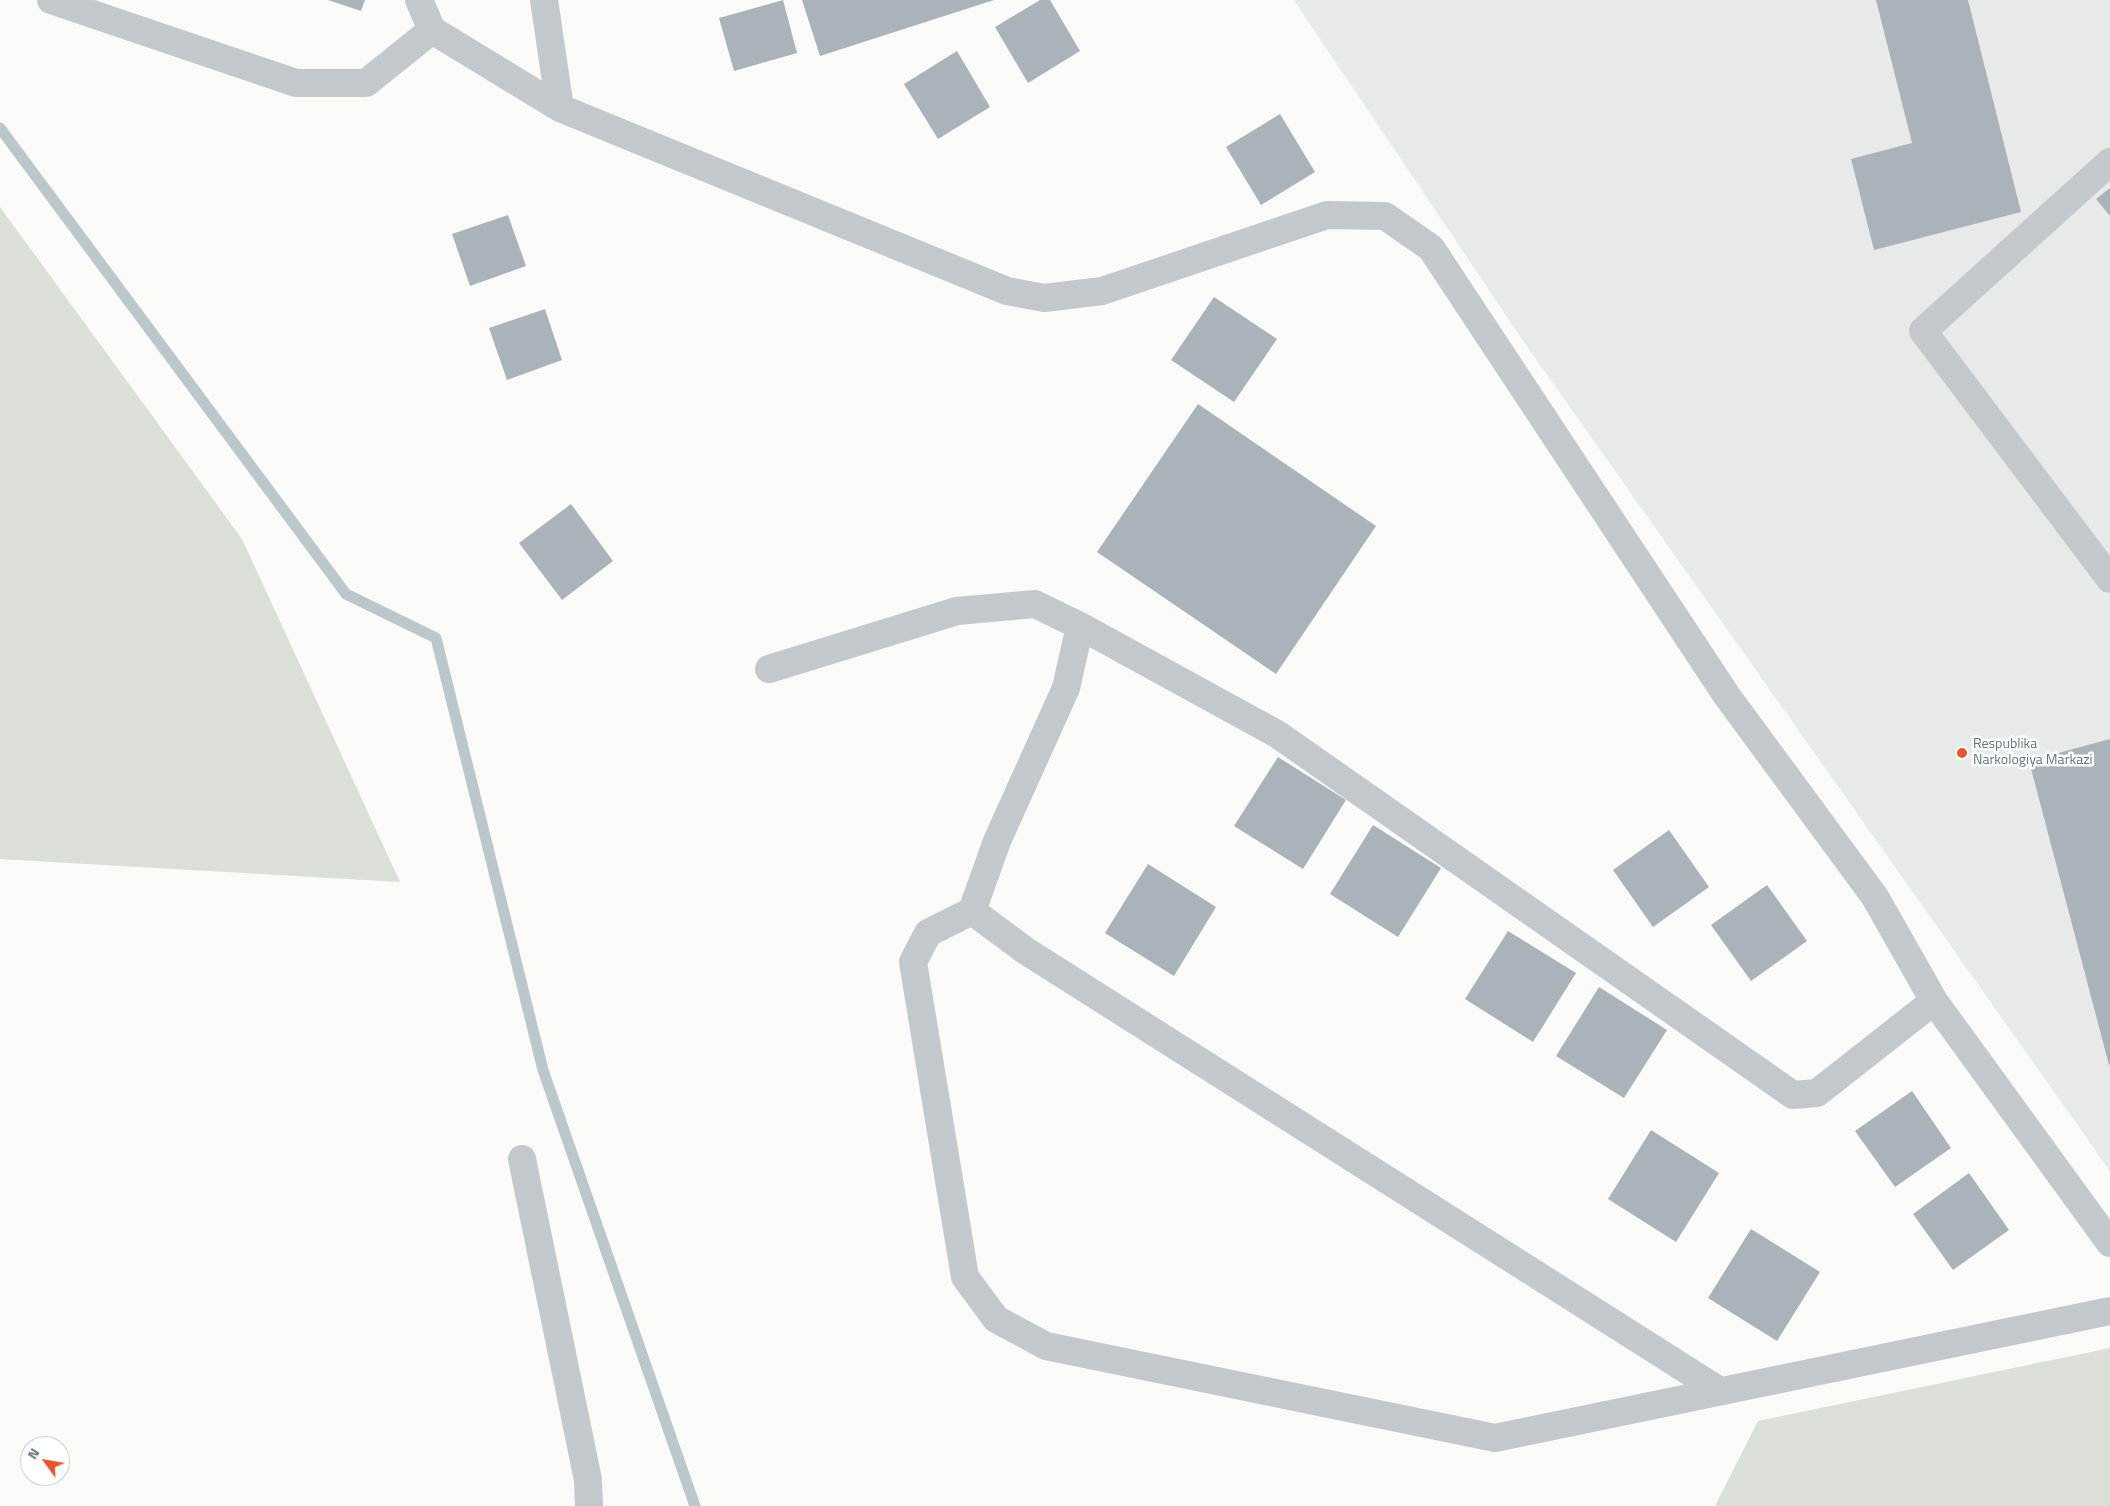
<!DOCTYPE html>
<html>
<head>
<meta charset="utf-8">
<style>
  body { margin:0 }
  #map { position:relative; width:2110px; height:1506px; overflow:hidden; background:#fafaf8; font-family:"Titillium Web",sans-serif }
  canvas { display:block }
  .north { position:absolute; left:20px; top:1436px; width:50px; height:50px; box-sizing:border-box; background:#fff; border:1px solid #c1c8cd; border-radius:50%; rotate:302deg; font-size:14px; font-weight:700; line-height:20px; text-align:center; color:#657683 }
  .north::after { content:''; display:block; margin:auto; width:18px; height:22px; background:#e4572e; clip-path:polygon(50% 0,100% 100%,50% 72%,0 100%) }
</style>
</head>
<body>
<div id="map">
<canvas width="2110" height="1506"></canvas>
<div class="north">N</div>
</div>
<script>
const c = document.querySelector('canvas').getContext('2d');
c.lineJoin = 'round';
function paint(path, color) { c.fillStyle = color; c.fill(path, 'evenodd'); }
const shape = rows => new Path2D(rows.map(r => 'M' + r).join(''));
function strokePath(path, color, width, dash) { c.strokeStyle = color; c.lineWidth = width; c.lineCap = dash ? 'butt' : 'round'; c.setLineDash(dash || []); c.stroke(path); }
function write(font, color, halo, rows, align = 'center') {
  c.font = font + ' "Titillium Web",sans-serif'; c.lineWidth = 5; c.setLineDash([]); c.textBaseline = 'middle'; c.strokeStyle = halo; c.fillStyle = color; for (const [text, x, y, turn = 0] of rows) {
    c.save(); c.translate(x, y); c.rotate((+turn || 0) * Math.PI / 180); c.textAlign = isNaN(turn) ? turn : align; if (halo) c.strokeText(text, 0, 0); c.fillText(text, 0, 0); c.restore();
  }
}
const built = shape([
  [1294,0,2110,0,2110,1171,1519,335]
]);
const green = shape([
  [0,207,242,539,400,882,0,859],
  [2110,1348,2110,1506,1715,1506,1758,1421]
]);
const stream = shape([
  [0,128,346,594,436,638,543,1070,695,1506]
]);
const building = shape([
  [328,0,365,0,361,11],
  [783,0,797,53,734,71,719,18],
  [802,0,994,0,820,56],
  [1040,0,1050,0,1080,51,1028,83,995,27],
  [1876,0,1968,0,2021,212,1874,250,1851,159,1912,143],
  [957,51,990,107,938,139,904,84],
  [1280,114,1315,172,1261,205,1226,147],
  [2110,188,2110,216,2096,199],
  [508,215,526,266,470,286,452,234],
  [1214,297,1277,339,1234,402,1171,360],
  [545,309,562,360,507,380,489,328],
  [1198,404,1376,526,1276,674,1097,552],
  [571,504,613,561,562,600,519,543],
  [2110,739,2110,1065,2109,1065,2029,761],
  [1278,757,1346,800,1303,869,1234,826],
  [1373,825,1441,868,1398,937,1330,894],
  [1669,830,1709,887,1653,927,1613,870],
  [1148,864,1216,907,1174,976,1105,933],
  [1767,885,1807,941,1751,981,1711,925],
  [1508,931,1576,973,1533,1042,1465,999],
  [1599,987,1667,1030,1624,1098,1556,1056],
  [1912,1091,1951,1148,1895,1187,1855,1131],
  [1651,1130,1719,1173,1676,1242,1608,1199],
  [1969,1173,2009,1230,1953,1270,1913,1214],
  [1751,1229,1820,1272,1777,1341,1708,1298]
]);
const minor = shape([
  [51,0,296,83,366,83,432,30],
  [419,0,432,30,560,108,1007,291,1044,298,1102,291,1327,215,1385,216,1431,248,1727,696,1875,897,1934,1001,2110,1243],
  [544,0,560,108],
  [2110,162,1923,331,2110,579],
  [769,669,957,611,1035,604,1080,626],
  [972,911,928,933,913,962,965,1277,996,1319,1046,1346,1495,1438,2110,1311],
  [522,1159,588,1480,589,1506],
  [1720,1391,1026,951,972,911,997,841,1066,688,1080,626,1277,734,1793,1095,1817,1093,1934,1001]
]);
const markers = [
  [1962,753,6,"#e4572e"]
];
const poiNames = [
  ["Respublika",1973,745],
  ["Narkologiya Markazi",1973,761]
];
paint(built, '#e8e9e9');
paint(green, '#dadfd7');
strokePath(stream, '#bbc7cb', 11);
paint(building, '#aab3b9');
strokePath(minor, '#c3c8cc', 28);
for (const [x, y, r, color] of markers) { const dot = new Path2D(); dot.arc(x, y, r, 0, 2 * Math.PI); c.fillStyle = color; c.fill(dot); strokePath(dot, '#fff', 2); }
write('14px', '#657683', '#fff', poiNames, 'left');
</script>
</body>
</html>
